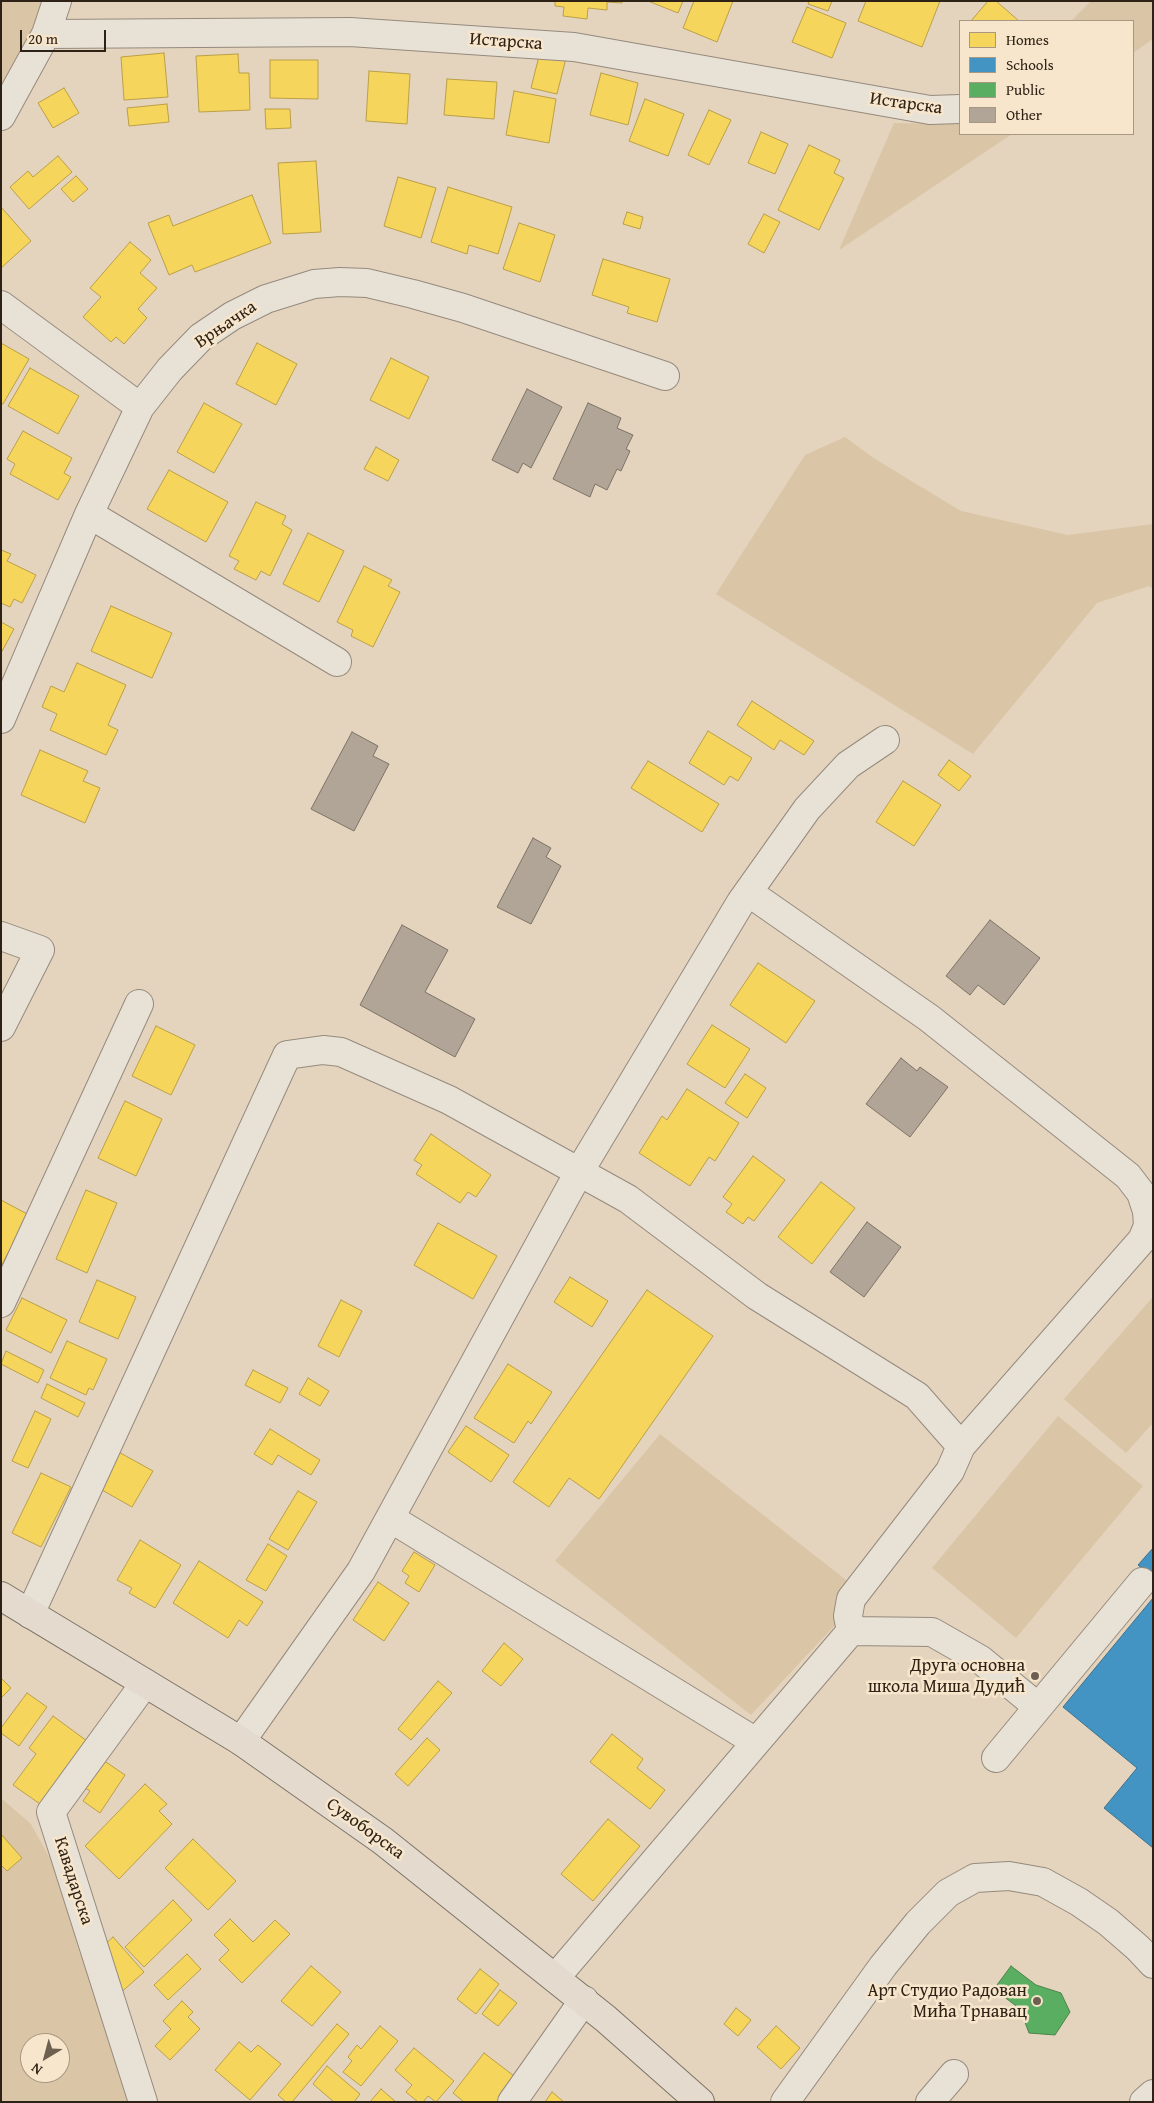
<!DOCTYPE html>
<html>
<head>
<meta charset="utf-8">
<style>
  body { margin:0 }
  #map { position:relative; width:1154px; height:2103px; overflow:hidden; background:#e4d4be; font-family:"Gentium Book Plus",serif }
  canvas { display:block }
  .frame { position:absolute; inset:0; border:2px solid #2e2216; pointer-events:none }
  .legend { position:absolute; left:959px; top:20px; width:175px; height:115px; box-sizing:border-box; background:#f7e6cb; border:1px solid #a79883; margin:0; padding:6px 9px; list-style:none; font-size:15px; color:#2e2216 }
  .legend li { display:flex; align-items:center; gap:10px; height:25px }
  .legend b { width:25px; border:1px solid #a79883 }
  .north { position:absolute; left:20px; top:2033px; width:50px; height:50px; box-sizing:border-box; background:#f7e6cb; border:1px solid #a79883; border-radius:50%; rotate:217deg; font-size:14px; font-weight:700; line-height:20px; text-align:center; color:#2e2216 }
  .north::after { content:''; display:block; margin:auto; width:18px; height:22px; background:#6e6051; clip-path:polygon(50% 0,100% 100%,50% 72%,0 100%) }
  .scale { position:absolute; left:20px; top:30px; width:86px; height:22px; box-sizing:border-box; border:2px solid #2e2216; border-top:0; padding-left:6px; font-size:15px; line-height:18px; white-space:nowrap; color:#2e2216; -webkit-text-stroke:4px #f7e6cb; paint-order:stroke }
</style>
</head>
<body>
<div id="map">
<canvas width="1154" height="2103"></canvas>
<div class="frame"></div>
<ul class="legend">
<li><b style="height:14px;background:#f6d55c"></b>Homes</li>
<li><b style="height:14px;background:#4393c3"></b>Schools</li>
<li><b style="height:14px;background:#5aae61"></b>Public</li>
<li><b style="height:14px;background:#b0a596"></b>Other</li>
</ul>
<div class="north">N</div>
<div class="scale">20 m</div>
</div>
<script>
const c = document.querySelector('canvas').getContext('2d');
c.lineJoin = 'round';
function paint(path, color) { c.fillStyle = color; c.fill(path, 'evenodd'); }
const shape = rows => new Path2D(rows.map(r => 'M' + r).join(''));
function strokePath(path, color, width, dash) { c.strokeStyle = color; c.lineWidth = width; c.lineCap = dash ? 'butt' : 'round'; c.setLineDash(dash || []); c.stroke(path); }
function write(font, color, halo, rows, align = 'center') {
  c.font = font + ' "Gentium Book Plus",serif'; c.lineWidth = 5; c.setLineDash([]); c.textBaseline = 'middle'; c.strokeStyle = halo; c.fillStyle = color; for (const [text, x, y, turn = 0] of rows) {
    c.save(); c.translate(x, y); c.rotate((+turn || 0) * Math.PI / 180); c.textAlign = isNaN(turn) ? turn : align; if (halo) c.strokeText(text, 0, 0); c.fillText(text, 0, 0); c.restore();
  }
}
const green = shape([
  [1,1,57,1,1,116],
  [1091,1,1153,1,1153,39,1133,53,1133,21,1071,21],
  [894,123,960,124,960,134,1012,134,839,250],
  [845,437,875,459,961,511,1068,535,1153,524,1153,589,1149,586,1097,603,973,754,716,594,805,455],
  [1152,1298,1153,1423,1126,1453,1064,1399],
  [1058,1416,1143,1486,1016,1638,932,1568],
  [660,1434,864,1594,751,1715,555,1561],
  [1,1798,31,1824,59,1875,78,1948,127,2072,132,2102,1,2102],
  [30,2043,60,2043,60,2073,30,2073]
]);
const homes = shape([
  [555,1,622,1,622,3,607,2,607,10,588,8,587,19,563,16,564,7,555,6,555,1],
  [648,1,683,1,678,13,648,1],
  [694,1,733,1,717,42,683,28,694,1],
  [809,1,832,1,828,11,808,4,809,1],
  [866,1,940,1,922,47,858,21,866,1],
  [988,1,996,1,1019,21,971,21,988,1],
  [807,7,846,23,832,58,792,42,807,7],
  [540,52,566,58,557,94,531,88,540,52],
  [164,53,168,97,124,100,121,57,164,53],
  [238,54,239,73,249,73,250,110,199,112,196,56,238,54],
  [270,60,318,60,318,99,270,98,270,60],
  [369,71,410,74,407,124,366,121,369,71],
  [601,73,638,83,628,125,590,115,601,73],
  [447,79,497,82,494,119,444,115,447,79],
  [64,88,79,113,53,128,38,103,64,88],
  [514,91,556,99,549,143,506,135,514,91],
  [645,99,684,114,668,156,629,141,645,99],
  [167,104,169,122,129,126,127,108,167,104],
  [265,109,290,109,291,128,266,129,265,109],
  [709,110,731,120,709,165,688,155,709,110],
  [761,132,788,144,775,174,748,163,761,132],
  [809,145,840,160,834,173,844,178,819,230,778,210,809,145],
  [58,156,72,172,29,209,10,187,28,171,33,177,58,156],
  [316,161,321,232,283,234,278,163,316,161],
  [76,176,88,189,73,202,61,189,76,176],
  [398,177,436,188,421,238,384,226,398,177],
  [448,187,512,207,498,254,469,245,467,254,431,242,448,187],
  [252,195,271,243,195,272,192,265,169,275,148,223,169,215,173,226,252,195],
  [1,207,31,241,1,268,1,207],
  [627,212,643,217,640,229,623,224,627,212],
  [764,214,780,222,764,253,748,244,764,214],
  [519,223,555,235,540,282,503,269,519,223],
  [130,242,151,260,140,273,157,288,138,309,147,318,124,344,116,337,111,342,83,317,101,297,90,288,130,242],
  [603,259,670,279,657,322,627,313,629,307,592,295,603,259],
  [1,343,29,359,3,404,1,403,1,343],
  [257,343,297,364,276,405,236,384,257,343],
  [391,358,429,377,409,419,370,400,391,358],
  [30,368,79,396,58,434,8,406,30,368],
  [204,403,242,424,214,473,177,452,204,403],
  [23,431,72,458,64,473,71,477,58,500,10,474,15,464,7,459,23,431],
  [376,447,399,460,388,481,364,469,376,447],
  [169,470,228,502,206,542,147,509,169,470],
  [256,502,286,516,282,524,292,530,270,576,261,571,256,580,234,569,239,561,229,556,256,502],
  [308,533,344,551,319,602,283,584,308,533],
  [1,550,11,554,7,561,36,575,22,603,14,599,10,607,1,603,1,550],
  [364,566,392,580,388,586,400,592,373,647,351,636,353,630,337,622,364,566],
  [111,606,172,633,152,678,91,651,111,606],
  [1,622,14,629,1,653,1,622],
  [77,663,126,685,108,725,118,730,106,755,50,730,57,714,42,707,51,686,64,692,77,663],
  [752,701,814,741,804,755,780,740,774,750,737,725,752,701],
  [708,731,752,758,738,781,730,776,724,785,689,763,708,731],
  [40,750,88,771,83,781,100,788,85,823,21,795,40,750],
  [949,760,971,776,959,791,938,775,949,760],
  [648,761,719,804,702,832,631,788,648,761],
  [903,781,941,805,914,846,876,822,903,781],
  [758,963,815,1001,786,1043,730,1005,758,963],
  [712,1025,750,1049,725,1088,687,1064,712,1025],
  [156,1026,195,1045,171,1095,132,1076,156,1026],
  [745,1074,766,1088,747,1118,725,1103,745,1074],
  [687,1089,739,1123,715,1161,709,1157,690,1186,639,1153,662,1116,667,1120,687,1089],
  [125,1101,162,1119,136,1176,98,1158,125,1101],
  [431,1134,491,1175,476,1197,468,1192,460,1203,416,1174,422,1165,414,1160,431,1134],
  [753,1156,785,1180,754,1221,748,1217,743,1224,726,1212,732,1204,723,1197,753,1156],
  [821,1182,855,1208,812,1264,778,1237,821,1182],
  [86,1190,117,1203,87,1273,56,1259,86,1190],
  [1,1200,29,1215,1,1266,1,1200],
  [438,1223,497,1256,473,1299,414,1265,438,1223],
  [570,1277,608,1301,592,1327,554,1302,570,1277],
  [97,1280,136,1297,118,1339,79,1322,97,1280],
  [647,1290,713,1336,599,1499,569,1478,549,1507,513,1482,647,1290],
  [22,1298,67,1320,51,1353,6,1330,22,1298],
  [341,1300,362,1311,339,1357,318,1346,341,1300],
  [67,1341,107,1359,93,1390,89,1388,86,1395,50,1378,67,1341],
  [6,1351,44,1370,38,1383,1,1364,6,1351],
  [508,1364,552,1392,531,1424,528,1421,514,1443,474,1418,508,1364],
  [253,1370,288,1388,280,1403,245,1385,253,1370],
  [308,1378,329,1391,320,1406,299,1394,308,1378],
  [47,1384,85,1403,78,1417,41,1398,47,1384],
  [35,1411,51,1419,28,1468,12,1461,35,1411],
  [466,1426,509,1455,491,1482,448,1452,466,1426],
  [270,1429,320,1460,311,1475,278,1455,272,1465,254,1454,270,1429],
  [115,1450,153,1471,132,1507,95,1486,115,1450],
  [41,1473,71,1487,41,1547,12,1533,41,1473],
  [298,1491,317,1502,288,1550,269,1539,298,1491],
  [140,1540,181,1565,155,1608,129,1593,132,1588,117,1580,140,1540],
  [268,1544,287,1556,266,1591,246,1580,268,1544],
  [414,1552,435,1565,419,1592,405,1583,409,1576,402,1571,414,1552],
  [199,1561,263,1602,247,1626,239,1620,228,1638,173,1603,199,1561],
  [378,1582,409,1603,384,1641,353,1620,378,1582],
  [504,1643,523,1659,501,1686,482,1671,504,1643],
  [1,1678,11,1688,1,1698,1,1678],
  [438,1681,452,1693,411,1740,398,1729,438,1681],
  [27,1693,47,1707,19,1746,1,1733,1,1728,27,1693],
  [53,1716,87,1741,40,1804,13,1785,36,1754,29,1748,53,1716],
  [612,1734,643,1759,637,1768,665,1790,650,1809,590,1762,612,1734],
  [427,1738,440,1750,408,1786,395,1774,427,1738],
  [100,1758,125,1775,100,1813,83,1801,90,1791,82,1786,100,1758],
  [145,1784,167,1804,159,1811,172,1824,119,1879,85,1846,145,1784],
  [608,1819,640,1846,593,1901,561,1874,608,1819],
  [1,1834,22,1858,7,1871,1,1865,1,1834],
  [193,1839,236,1881,208,1910,165,1868,193,1839],
  [173,1900,192,1920,144,1967,125,1947,173,1900],
  [230,1919,253,1942,275,1920,290,1934,242,1983,219,1960,229,1950,214,1935,230,1919],
  [113,1937,144,1972,118,1995,100,1949,113,1937],
  [187,1954,201,1969,168,2000,154,1985,187,1954],
  [311,1966,341,1992,312,2026,281,2001,311,1966],
  [480,1969,499,1984,476,2014,457,1999,480,1969],
  [500,1990,517,2003,498,2026,482,2014,500,1990],
  [182,2001,193,2012,188,2017,200,2029,170,2060,155,2046,171,2029,163,2021,182,2001],
  [736,2008,751,2020,738,2036,724,2024,736,2008],
  [337,2024,349,2034,292,2102,286,2102,278,2095,337,2024],
  [380,2026,398,2041,361,2086,343,2072,352,2061,348,2057,357,2045,361,2049,380,2026],
  [776,2026,800,2048,781,2069,757,2047,776,2026],
  [239,2042,251,2052,258,2045,281,2064,250,2100,215,2070,239,2042],
  [414,2048,454,2081,436,2102,428,2096,423,2102,418,2102,406,2092,412,2085,395,2070,414,2048],
  [484,2053,518,2079,501,2102,464,2102,453,2093,484,2053],
  [327,2066,360,2094,354,2102,334,2102,313,2084,327,2066],
  [381,2089,396,2102,370,2102,381,2089],
  [552,2092,564,2102,545,2102,552,2092]
]);
const schools = shape([
  [1153,1548,1153,1577,1138,1565,1153,1548],
  [1153,1598,1153,1848,1104,1808,1137,1768,1063,1707,1153,1598]
]);
const public = shape([
  [1011,1966,1036,1985,1061,1993,1070,2012,1055,2035,1029,2033,1020,2009,994,1989,1011,1966]
]);
const building = shape([
  [527,389,562,407,531,468,523,463,518,473,492,460,527,389],
  [588,403,621,418,617,428,633,435,626,449,630,451,621,471,617,469,607,490,595,484,590,497,553,479,588,403],
  [352,732,378,746,373,756,389,764,354,831,311,809,352,732],
  [533,838,551,848,546,857,561,866,531,924,497,907,533,838],
  [990,920,1040,958,1004,1005,978,985,970,995,946,976,990,920],
  [402,925,448,950,425,992,475,1019,455,1057,360,1005,402,925],
  [901,1058,917,1071,920,1067,948,1087,910,1137,866,1104,901,1058],
  [867,1222,901,1247,864,1297,830,1272,867,1222]
]);
const minor = shape([
  [46,34,350,32,574,47,930,110,960,109],
  [1,116,46,34,57,1],
  [1,305,140,407],
  [89,514,337,662],
  [1,719,89,514,140,407,170,369,201,337,232,316,266,299,314,284,340,282,367,283,413,294,463,308,665,376],
  [748,892,929,1018,1128,1176,1141,1193,1147,1211,1148,1226,1142,1240,961,1446],
  [1,936,40,950,1,1027],
  [1,1303,139,1004],
  [390,1518,756,1742],
  [30,1614,287,1055,323,1050,341,1052,449,1100,628,1199,757,1296,917,1396,961,1446,950,1471,851,1599,848,1616,851,1631],
  [851,1631,932,1632,981,1660,1038,1707],
  [241,1741,361,1571,579,1172,741,902,807,809,848,765,885,740],
  [996,1758,1142,1582],
  [556,1977,851,1631],
  [143,2102,51,1812,145,1683],
  [512,2102,584,2000],
  [785,2102,883,1966,918,1923,948,1893,975,1878,1009,1876,1043,1882,1079,1902,1108,1922,1138,1948,1153,1964],
  [930,2102,954,2074],
  [1144,2102,1153,2094]
]);
const major = shape([
  [1,1596,241,1741,383,1841,606,2019,700,2102]
]);
const markers = [
  [1035,1676,5,"#6e6051"],
  [1037,2001,5,"#6e6051"]
];
const streetNames = [
  ["Истарска",506,42,4],
  ["Истарска",906,104,8],
  ["Врњачка",226,325,-34],
  ["Сувоборска",365,1829,36],
  ["Кавадарска",73,1881,72]
];
const poiNames = [
  ["Друга основна",1025,1666],
  ["школа Миша Дудић",1025,1687],
  ["Арт Студио Радован",1027,1991],
  ["Мића Трнавац",1027,2012]
];
paint(green, '#dac5a7');
paint(homes, '#f6d55c');
strokePath(homes, '#ba9f47', 1);
paint(schools, '#4393c3');
strokePath(schools, '#3d718f', 1);
paint(public, '#5aae61');
strokePath(public, '#4d844a', 1);
paint(building, '#b0a596');
strokePath(building, '#7c7266', 1);
strokePath(minor, '#958a7d', 30);
strokePath(major, '#7c7266', 30);
strokePath(minor, '#e8e1d5', 28);
strokePath(major, '#e4dbce', 28);
for (const [x, y, r, color] of markers) { const dot = new Path2D(); dot.arc(x, y, r, 0, 2 * Math.PI); c.fillStyle = color; c.fill(dot); strokePath(dot, '#f7e6cb', 2); }
write('18px', '#2e2216', '#f7e6cb', streetNames);
write('18px', '#2e2216', '#f7e6cb', poiNames, 'right');
</script>
</body>
</html>
